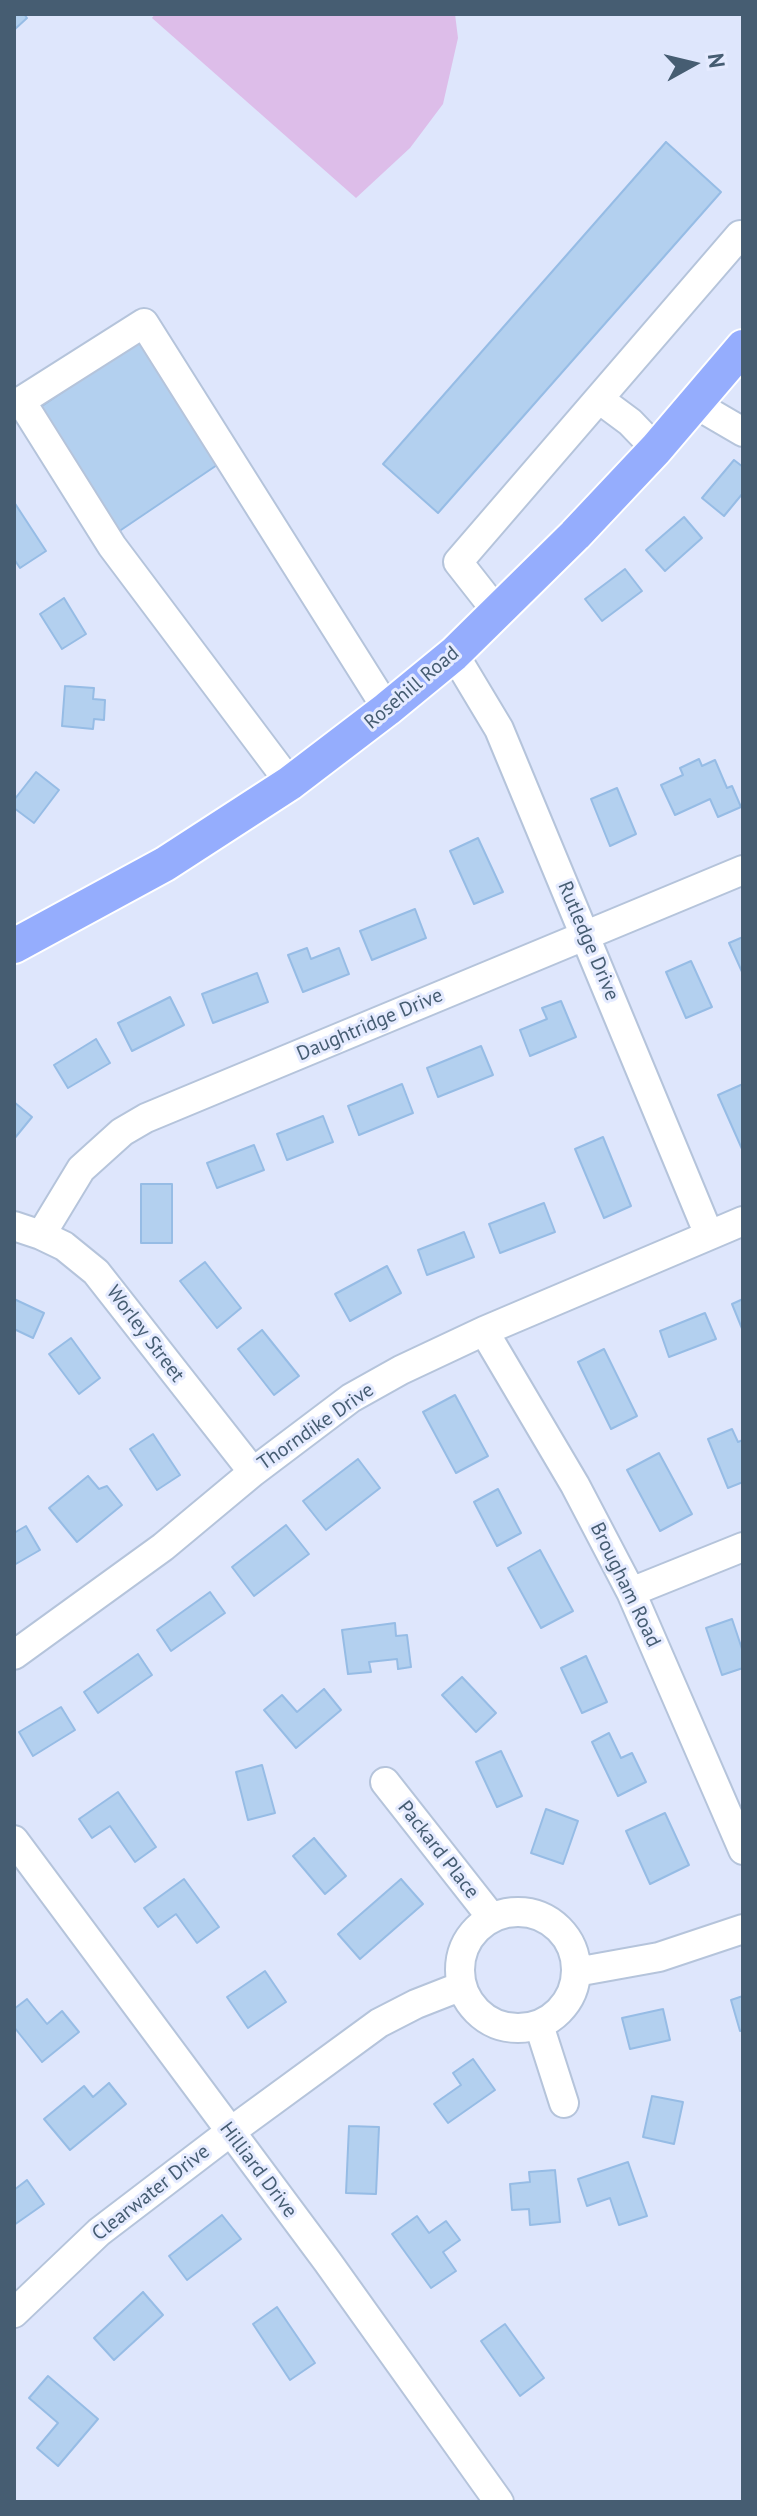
<!DOCTYPE html>
<html>
<head>
<meta charset="utf-8">
<style>
  body { margin:0 }
  #map { position:relative; width:757px; height:2516px; overflow:hidden; background:#dee6fc; font-family:"PT Sans",sans-serif }
  canvas { display:block }
  .frame { position:absolute; inset:0; border:16px solid #465d72; pointer-events:none }
  .north { position:absolute; left:653px; top:24px; width:80px; height:80px; -webkit-text-stroke:6px #e5ebff; paint-order:stroke; rotate:82deg; font-size:22px; font-weight:700; line-height:32px; text-align:center; color:#465d72 }
  .north::after { content:''; display:block; margin:auto; width:28px; height:36px; background:#465d72; clip-path:polygon(50% 0,100% 100%,50% 72%,0 100%) }
</style>
</head>
<body>
<div id="map">
<canvas width="757" height="2516"></canvas>
<div class="frame"></div>
<div class="north">N</div>
</div>
<script>
const c = document.querySelector('canvas').getContext('2d');
c.lineJoin = 'round';
function paint(path, color) { c.fillStyle = color; c.fill(path, 'evenodd'); }
const shape = rows => new Path2D(rows.map(r => 'M' + r).join(''));
function strokePath(path, color, width, dash) { c.strokeStyle = color; c.lineWidth = width; c.lineCap = dash ? 'butt' : 'round'; c.setLineDash(dash || []); c.stroke(path); }
function write(font, color, halo, rows, align = 'center') {
  c.font = font + ' "PT Sans",sans-serif'; c.lineWidth = 6; c.setLineDash([]); c.textBaseline = 'middle'; c.strokeStyle = halo; c.fillStyle = color; for (const [text, x, y, turn = 0] of rows) {
    c.save(); c.translate(x, y); c.rotate((+turn || 0) * Math.PI / 180); c.textAlign = isNaN(turn) ? turn : align; if (halo) c.strokeText(text, 0, 0); c.fillText(text, 0, 0); c.restore();
  }
}
const green = shape([
  [155,14,455,14,458,38,443,104,410,148,356,198,152,18]
]);
const building = shape([
  [14,14,24,14,27,18,14,30,14,14],
  [666,142,721,192,438,513,383,464,666,142],
  [138,341,220,463,118,532,36,410,138,341],
  [734,460,743,467,743,493,724,516,702,498,734,460],
  [14,502,46,551,20,568,14,559,14,502],
  [684,517,702,538,665,571,646,550,684,517],
  [625,569,642,591,602,621,585,599,625,569],
  [64,598,86,634,62,649,40,614,64,598],
  [65,686,94,688,93,699,105,700,104,720,94,719,93,729,62,726,65,686],
  [699,759,702,766,715,760,727,788,732,786,741,807,718,817,710,799,675,815,661,785,683,775,680,768,699,759],
  [36,772,59,790,34,823,14,808,14,800,36,772],
  [617,788,636,834,610,846,591,799,617,788],
  [478,838,503,892,474,904,450,851,478,838],
  [415,909,426,938,372,960,360,931,415,909],
  [743,937,743,974,729,943,743,937],
  [307,948,311,959,339,948,349,974,303,992,288,955,307,948],
  [691,961,712,1007,686,1018,666,972,691,961],
  [257,973,268,1002,213,1023,202,994,257,973],
  [170,997,184,1025,132,1051,118,1023,170,997],
  [561,1001,576,1037,530,1056,520,1030,547,1019,542,1008,561,1001],
  [96,1039,110,1063,68,1088,54,1065,96,1039],
  [481,1046,493,1075,438,1097,427,1068,481,1046],
  [402,1084,413,1113,359,1135,348,1106,402,1084],
  [743,1084,743,1148,742,1149,718,1095,743,1084],
  [14,1102,32,1117,14,1139,14,1102],
  [323,1116,333,1142,287,1160,277,1134,323,1116],
  [603,1137,631,1206,604,1218,575,1149,603,1137],
  [254,1145,264,1170,217,1188,207,1163,254,1145],
  [141,1184,172,1184,172,1243,141,1243,141,1184],
  [544,1203,555,1232,500,1253,489,1224,544,1203],
  [464,1232,474,1257,427,1275,418,1250,464,1232],
  [205,1262,241,1308,217,1328,180,1281,205,1262],
  [387,1266,401,1293,350,1321,335,1294,387,1266],
  [14,1299,44,1313,33,1338,14,1329,14,1299],
  [743,1299,743,1331,732,1304,743,1299],
  [705,1313,716,1339,669,1357,660,1331,705,1313],
  [262,1330,299,1376,274,1395,238,1349,262,1330],
  [71,1338,100,1378,79,1394,49,1354,71,1338],
  [604,1349,637,1416,611,1429,578,1362,604,1349],
  [455,1395,488,1456,456,1473,423,1412,455,1395],
  [732,1429,738,1442,743,1440,743,1482,728,1488,708,1439,732,1429],
  [153,1434,180,1475,157,1490,130,1449,153,1434],
  [659,1453,692,1514,660,1531,627,1470,659,1453],
  [358,1459,380,1488,326,1530,303,1501,358,1459],
  [88,1476,99,1489,107,1486,122,1505,77,1542,49,1508,88,1476],
  [498,1489,521,1533,497,1546,474,1502,498,1489],
  [286,1525,309,1554,254,1596,232,1567,286,1525],
  [26,1526,40,1550,14,1565,14,1533,26,1526],
  [540,1550,573,1611,541,1628,508,1568,540,1550],
  [210,1592,225,1613,171,1651,157,1630,210,1592],
  [732,1619,743,1652,743,1668,722,1675,706,1628,732,1619],
  [395,1623,396,1636,407,1635,411,1667,398,1669,397,1659,369,1662,371,1672,348,1674,342,1630,395,1623],
  [138,1654,152,1675,98,1713,84,1692,138,1654],
  [586,1656,607,1702,582,1713,561,1668,586,1656],
  [462,1677,496,1713,476,1732,442,1695,462,1677],
  [324,1689,341,1710,296,1748,264,1710,282,1695,297,1712,324,1689],
  [61,1707,75,1730,33,1756,19,1732,61,1707],
  [609,1733,621,1758,632,1753,646,1782,618,1796,592,1742,609,1733],
  [501,1751,522,1796,497,1807,476,1762,501,1751],
  [262,1765,275,1813,248,1820,236,1772,262,1765],
  [118,1792,156,1847,135,1862,110,1826,92,1838,79,1819,118,1792],
  [546,1809,578,1821,563,1864,531,1853,546,1809],
  [665,1813,689,1865,650,1884,626,1831,665,1813],
  [314,1838,346,1876,325,1894,293,1856,314,1838],
  [184,1879,219,1927,197,1943,176,1914,158,1927,144,1908,184,1879],
  [401,1879,423,1904,360,1959,338,1934,401,1879],
  [265,1971,286,2002,248,2028,227,1997,265,1971],
  [743,1996,743,2030,740,2031,731,2000,743,1996],
  [27,1999,47,2024,62,2011,79,2032,42,2062,14,2027,14,2009,27,1999],
  [663,2009,670,2040,630,2049,622,2018,663,2009],
  [473,2059,495,2090,448,2123,434,2104,461,2085,453,2073,473,2059],
  [109,2083,126,2104,70,2150,44,2119,84,2086,93,2097,109,2083],
  [652,2096,683,2102,674,2144,643,2137,652,2096],
  [349,2126,379,2127,376,2194,346,2193,349,2126],
  [628,2162,647,2216,619,2225,610,2198,587,2206,578,2179,628,2162],
  [555,2170,560,2222,530,2225,529,2209,512,2210,510,2184,530,2182,529,2172,555,2170],
  [27,2180,44,2204,14,2225,14,2190,27,2180],
  [222,2215,241,2239,187,2280,169,2256,222,2215],
  [417,2216,429,2233,446,2221,460,2240,443,2252,456,2271,431,2288,392,2234,417,2216],
  [143,2292,163,2315,114,2360,94,2338,143,2292],
  [277,2307,315,2363,290,2380,253,2324,277,2307],
  [505,2324,544,2378,520,2396,481,2341,505,2324],
  [48,2376,98,2419,58,2466,37,2448,58,2423,29,2398,48,2376]
]);
const minor = shape([
  [599,399,630,422,656,449],
  [695,404,743,432],
  [498,613,458,562,740,235,743,237],
  [454,654,499,729,709,1235],
  [290,783,112,546,21,401,144,323,387,709],
  [14,1226,41,1235,64,1246,96,1272,253,1472],
  [41,1235,81,1169,122,1132,146,1118,743,870],
  [484,1331,575,1485,631,1592,743,1850],
  [631,1592,743,1547],
  [14,1655,163,1547,253,1472,351,1398,401,1370,484,1331,743,1221],
  [385,1782,492,1918],
  [14,1840,327,2261,499,2502],
  '460 1970a58 58 0 1 1 116 0a58 58 0 1 1-116 0Z',
  [576,1972,659,1957,743,1929],
  [539,2025,564,2103],
  [14,2313,99,2232,230,2132,379,2023,416,2004,462,1986]
]);
const major = shape([
  [14,946,165,864,290,783,387,709,454,654,575,535,656,449,743,347]
]);
const streetNames = [
  ["Rosehill Road",412,688,-40],
  ["Rutledge Drive",588,941,67],
  ["Daughtridge Drive",370,1025,-23],
  ["Worley Street",145,1334,53],
  ["Thorndike Drive",316,1427,-35],
  ["Brougham Road",625,1585,64],
  ["Packard Place",438,1850,52],
  ["Hilliard Drive",258,2170,53],
  ["Clearwater Drive",151,2193,-38]
];
paint(green, '#ddbde9');
paint(building, '#b3d0ef');
strokePath(building, '#96bce5', 2);
strokePath(minor, '#b5c4db', 32);
strokePath(major, '#fff', 38);
strokePath(minor, '#fff', 28);
strokePath(major, '#95adfd', 34);
write('20px', '#465d72', '#e5ebff', streetNames);
</script>
</body>
</html>
